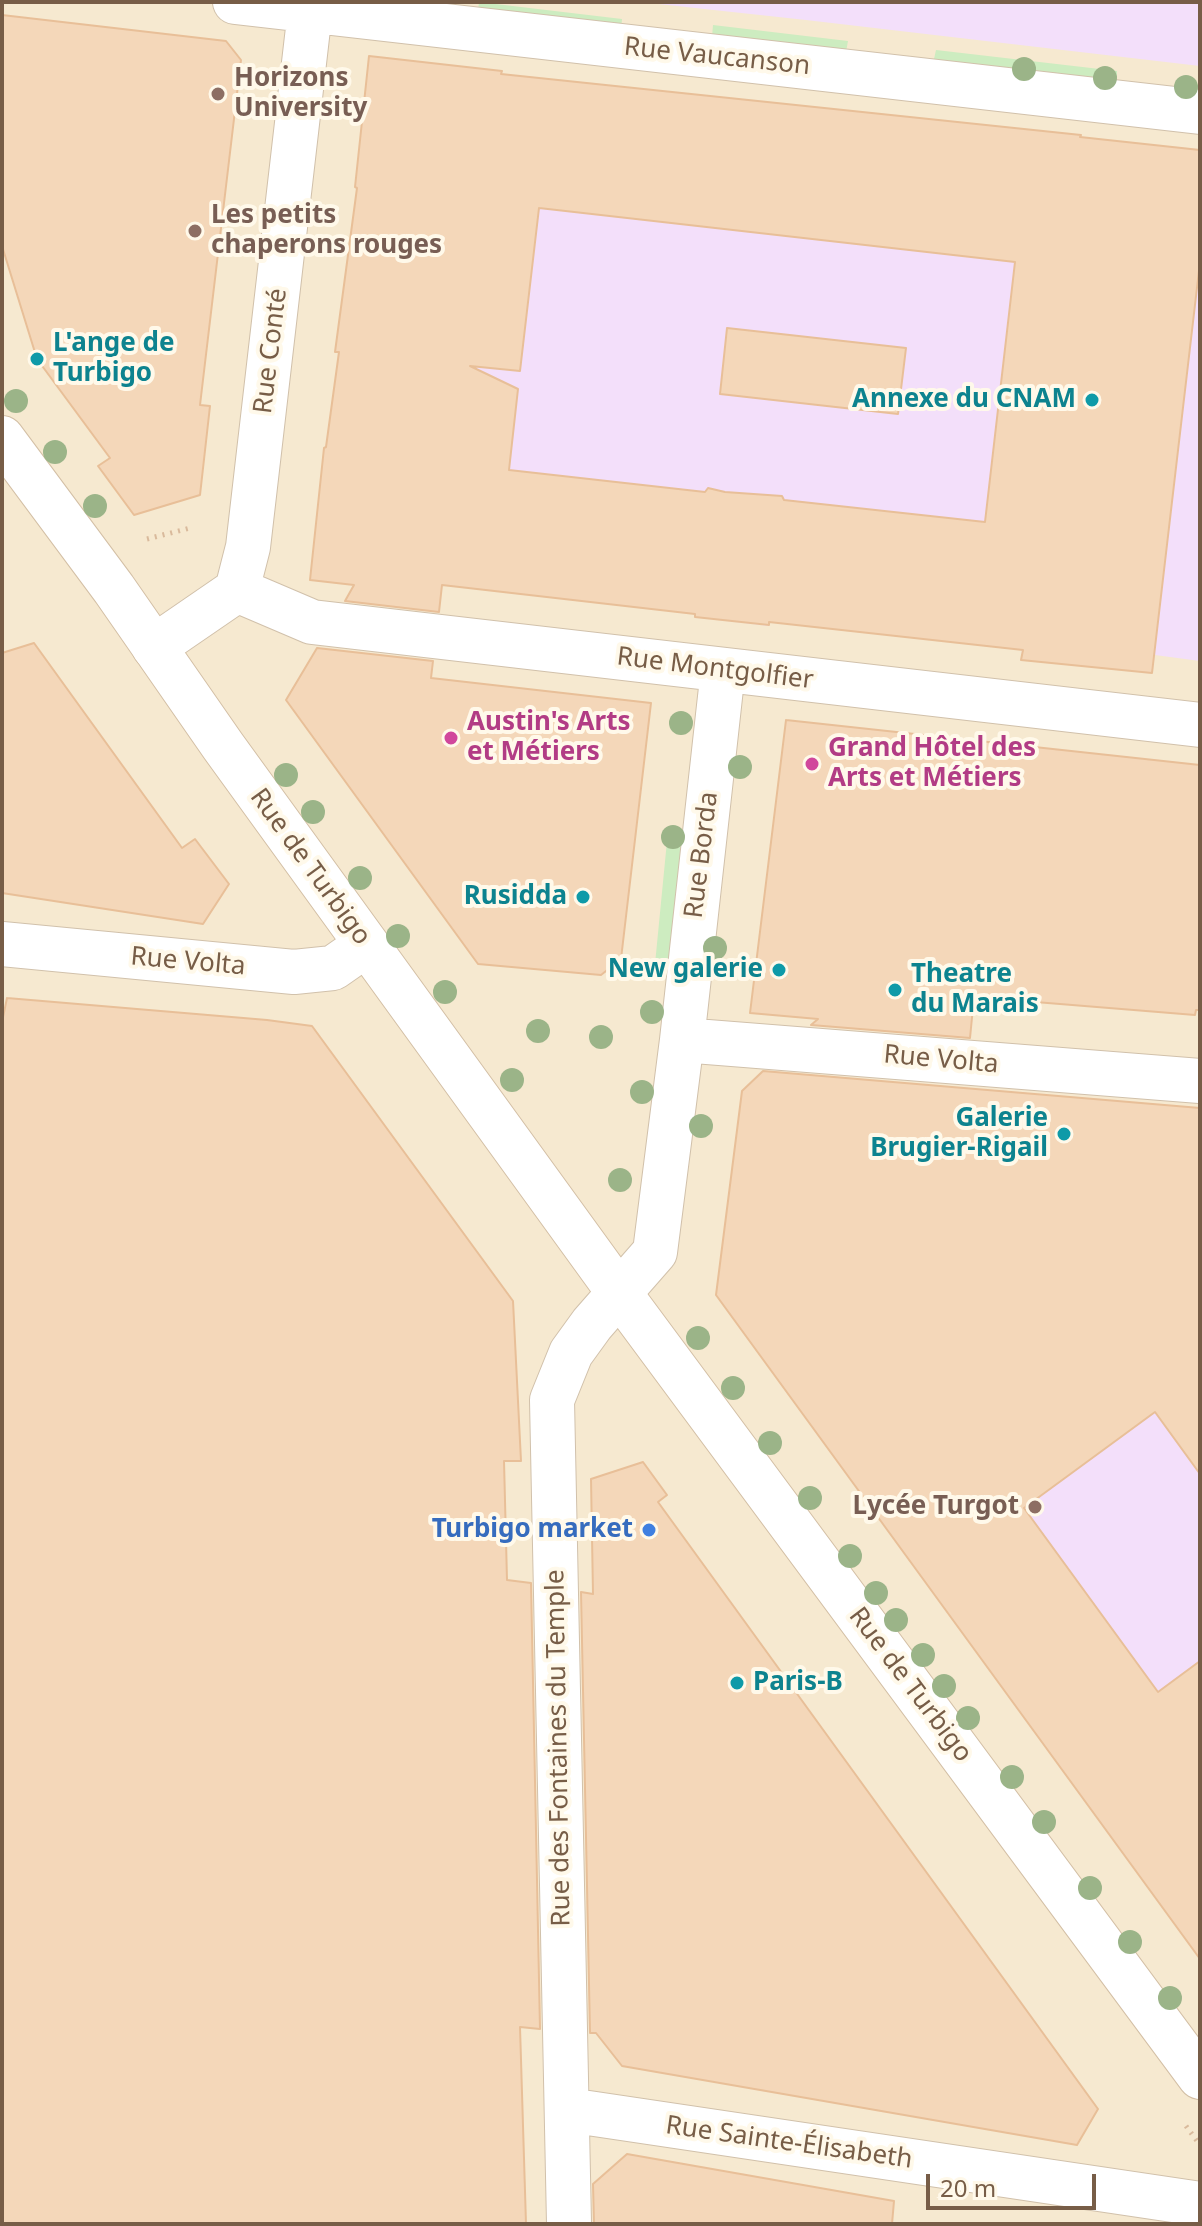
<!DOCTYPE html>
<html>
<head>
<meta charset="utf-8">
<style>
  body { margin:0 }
  #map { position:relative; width:1202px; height:2226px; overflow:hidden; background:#fdf6e3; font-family:"Noto Sans",sans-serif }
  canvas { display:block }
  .frame { position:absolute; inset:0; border:4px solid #775d47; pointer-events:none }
  .scale { position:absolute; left:926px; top:2174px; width:170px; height:36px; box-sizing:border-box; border:4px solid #775d47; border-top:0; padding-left:10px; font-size:24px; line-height:28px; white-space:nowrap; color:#775d47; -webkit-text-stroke:6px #fff9ea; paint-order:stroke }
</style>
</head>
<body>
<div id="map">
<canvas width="1202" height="2226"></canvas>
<div class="frame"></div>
<div class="scale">20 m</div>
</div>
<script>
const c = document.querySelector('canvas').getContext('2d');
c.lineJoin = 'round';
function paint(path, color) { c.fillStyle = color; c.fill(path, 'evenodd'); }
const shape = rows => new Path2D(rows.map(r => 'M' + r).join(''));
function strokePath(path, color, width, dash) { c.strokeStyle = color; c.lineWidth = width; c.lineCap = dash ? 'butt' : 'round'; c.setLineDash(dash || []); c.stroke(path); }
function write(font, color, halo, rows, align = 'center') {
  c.font = font + ' "Noto Sans",sans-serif'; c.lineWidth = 8; c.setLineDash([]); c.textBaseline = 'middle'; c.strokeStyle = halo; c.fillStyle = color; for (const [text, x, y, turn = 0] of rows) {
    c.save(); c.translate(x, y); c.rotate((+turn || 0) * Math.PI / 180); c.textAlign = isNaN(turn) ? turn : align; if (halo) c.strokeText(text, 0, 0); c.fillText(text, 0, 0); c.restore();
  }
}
const residential = shape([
  [2,2,1200,2,1200,2224,2,2224]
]);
const education = shape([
  [640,2,1200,2,1200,66,806,20],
  [369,56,502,71,501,74,1081,135,1081,137,1200,150,1200,661,1155,655,1152,673,1021,660,1022,650,770,622,769,626,695,617,694,614,442,585,441,594,310,580,324,448,327,447,339,352,335,352,357,188,355,187],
  [984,1216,1200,1277,1200,1959,998,1681]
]);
const green = shape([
  [479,2,622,19,620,41,477,20],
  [713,25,848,41,844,63,711,49],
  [936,50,1117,71,1117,90,932,68],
  [667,841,683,843,668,964,655,964]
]);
const building = shape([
  [2,15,226,41,241,60,200,405,210,406,200,495,134,515,98,466,110,458,37,359,2,246,2,15],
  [369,56,502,71,501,74,1081,135,1080,137,1200,150,1200,262,1152,673,1021,660,1023,650,769,622,769,625,695,617,695,614,442,585,439,612,345,601,354,585,310,580,324,448,326,447,339,352,335,352,357,188,355,187,369,56],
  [539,208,1015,262,985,522,784,500,782,496,725,492,708,488,705,492,509,470,518,389,470,366,520,371,539,208],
  [727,328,906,348,898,414,720,394,727,328],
  [34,643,182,848,195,839,229,884,203,924,2,893,2,653,34,643],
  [317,648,433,661,431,678,651,703,621,959,601,975,478,964,286,700,317,648],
  [786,720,1200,765,1200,1010,1196,1010,1195,1015,974,997,970,1038,811,1025,818,1019,750,1013,786,720],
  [7,998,267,1020,312,1026,513,1301,521,1461,504,1461,507,1580,531,1583,540,2029,520,2027,526,2224,2,2224,2,1022,7,998],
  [763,1071,1200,1108,1200,1474,1155,1412,1024,1508,1158,1692,1200,1661,1200,1959,716,1295,742,1091,763,1071],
  [643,1462,667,1495,658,1502,1098,2109,1077,2145,622,2066,596,2033,590,2033,581,1592,593,1594,591,1479,643,1462],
  [627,2154,894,2201,892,2224,594,2224,593,2184,627,2154]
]);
const path = shape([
  [147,539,190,528],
  [1186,2126,1200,2145]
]);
const street = shape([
  [235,2,1200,112],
  [237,590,312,622,1200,725],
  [154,647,237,590,248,547,310,11],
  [2,944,294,972,333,968,366,945],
  [682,1040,1200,1081],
  [568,2110,1200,2204],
  [569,2224,552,1400,571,1353,592,1324,655,1252,682,1040,723,670]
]);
const secondary = shape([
  [2,438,114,589,223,746,620,1294,1200,2077]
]);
const trees = [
  [1024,69],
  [1105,78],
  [1186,87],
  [16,401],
  [55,452],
  [95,506],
  [681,723],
  [740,767],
  [286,775],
  [313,812],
  [673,837],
  [360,878],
  [398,936],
  [715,948],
  [445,992],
  [652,1012],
  [538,1031],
  [601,1037],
  [512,1080],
  [642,1092],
  [701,1126],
  [620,1180],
  [698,1338],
  [733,1388],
  [770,1443],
  [810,1498],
  [850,1556],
  [876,1593],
  [896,1620],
  [923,1655],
  [944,1686],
  [968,1718],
  [1012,1777],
  [1044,1822],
  [1090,1888],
  [1130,1942],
  [1170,1998]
];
const markers = [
  [218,94,8,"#8d6e63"],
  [195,231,8,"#8d6e63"],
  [37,359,8,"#0f9aa8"],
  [1092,400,8,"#0f9aa8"],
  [451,738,8,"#d1479c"],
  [812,764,8,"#d1479c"],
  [583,897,8,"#0f9aa8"],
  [779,970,8,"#0f9aa8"],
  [895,990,8,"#0f9aa8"],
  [1064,1134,8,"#0f9aa8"],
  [1035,1507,8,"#8d6e63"],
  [649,1530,8,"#3f7fe0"],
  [737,1683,8,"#0f9aa8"]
];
const streetNames = [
  ["Rue Vaucanson",717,57,6],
  ["Rue Conté",271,351,-83],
  ["Rue Montgolfier",715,669,7],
  ["Rue Borda",702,855,-83],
  ["Rue de Turbigo",310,867,54],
  ["Rue Volta",188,962,5],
  ["Rue Volta",941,1060,5],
  ["Rue de Turbigo",910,1685,53],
  ["Rue des Fontaines du Temple",559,1748,-91],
  ["Rue Sainte-Élisabeth",789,2143,8]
];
const educationNames = [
  ["Horizons",234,79],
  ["University",234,109],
  ["Les petits",211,216],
  ["chaperons rouges",211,246],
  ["Lycée Turgot",1019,1507,"right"]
];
const cultureNames = [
  ["L'ange de",53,344,"left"],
  ["Turbigo",53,374,"left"],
  ["Annexe du CNAM",1076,400],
  ["Rusidda",567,897],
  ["New galerie",763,970],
  ["Theatre",911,975,"left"],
  ["du Marais",911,1005,"left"],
  ["Galerie",1048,1119],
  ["Brugier-Rigail",1048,1149],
  ["Paris-B",753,1683,"left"]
];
const hotelNames = [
  ["Austin's Arts",467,723],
  ["et Métiers",467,753],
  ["Grand Hôtel des",828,749],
  ["Arts et Métiers",828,779]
];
const shopNames = [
  ["Turbigo market",633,1530]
];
paint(residential, '#f6e9d0');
paint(education, '#f3dffa');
paint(green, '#cdecc0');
paint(building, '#f4d7b9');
strokePath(building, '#e8bf98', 2);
strokePath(street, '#d1c1ab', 46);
strokePath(secondary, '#d3bfa5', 46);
strokePath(path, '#d9ba9c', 5, [2, 6]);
strokePath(street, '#fff', 44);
strokePath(secondary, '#fff', 44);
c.fillStyle = '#9bb488';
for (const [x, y] of trees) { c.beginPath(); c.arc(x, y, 12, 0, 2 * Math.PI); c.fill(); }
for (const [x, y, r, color] of markers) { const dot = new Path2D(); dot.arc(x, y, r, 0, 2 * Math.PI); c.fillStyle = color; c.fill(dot); strokePath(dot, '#fff9ea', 3); }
write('26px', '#775d47', '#fff9ea', streetNames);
write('bold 26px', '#785e54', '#fff9ea', educationNames, 'left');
write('bold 26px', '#0d838f', '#fff9ea', cultureNames, 'right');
write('bold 26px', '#b23c85', '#fff9ea', hotelNames, 'left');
write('bold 26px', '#366cbe', '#fff9ea', shopNames, 'right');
</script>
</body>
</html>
